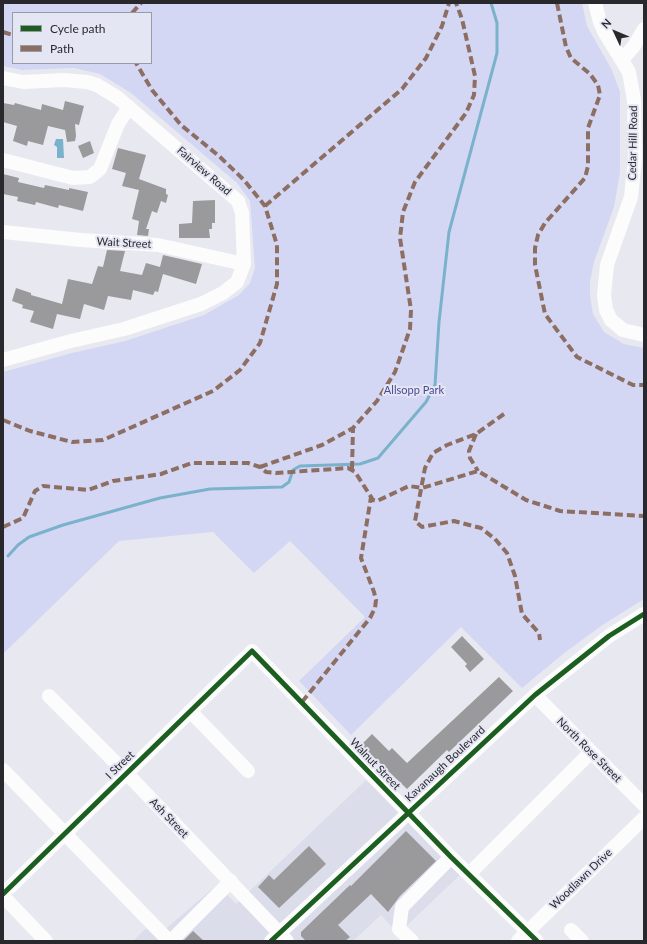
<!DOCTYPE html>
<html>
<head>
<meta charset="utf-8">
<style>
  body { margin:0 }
  #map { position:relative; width:647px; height:944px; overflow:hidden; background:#e8e9f0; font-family:Lato,sans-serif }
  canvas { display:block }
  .frame { position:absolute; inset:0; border:4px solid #28282d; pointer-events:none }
  .legend { position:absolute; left:12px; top:12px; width:140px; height:52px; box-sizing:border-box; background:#e5e6f3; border:1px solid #999aa4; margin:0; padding:5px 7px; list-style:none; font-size:12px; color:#28282d }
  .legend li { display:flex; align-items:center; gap:8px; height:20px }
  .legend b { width:20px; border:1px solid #999aa4 }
  .north { position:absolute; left:595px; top:12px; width:40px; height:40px; -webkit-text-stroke:3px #e5e6f3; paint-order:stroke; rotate:314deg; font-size:11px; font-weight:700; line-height:16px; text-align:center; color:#28282d }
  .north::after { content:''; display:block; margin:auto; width:14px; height:18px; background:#28282d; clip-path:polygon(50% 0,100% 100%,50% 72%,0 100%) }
</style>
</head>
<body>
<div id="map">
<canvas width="647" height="944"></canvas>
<div class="frame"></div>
<ul class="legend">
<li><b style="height:5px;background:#1b5e20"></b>Cycle path</li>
<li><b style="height:5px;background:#8d6e63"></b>Path</li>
</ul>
<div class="north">N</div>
</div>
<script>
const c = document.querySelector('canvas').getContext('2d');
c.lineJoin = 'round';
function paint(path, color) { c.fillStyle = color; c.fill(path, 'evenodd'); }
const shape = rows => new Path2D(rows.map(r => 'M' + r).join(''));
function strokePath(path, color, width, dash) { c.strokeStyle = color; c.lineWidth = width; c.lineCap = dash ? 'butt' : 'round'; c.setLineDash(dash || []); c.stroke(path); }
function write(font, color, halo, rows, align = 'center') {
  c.font = font + ' Lato,sans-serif'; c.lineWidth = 4; c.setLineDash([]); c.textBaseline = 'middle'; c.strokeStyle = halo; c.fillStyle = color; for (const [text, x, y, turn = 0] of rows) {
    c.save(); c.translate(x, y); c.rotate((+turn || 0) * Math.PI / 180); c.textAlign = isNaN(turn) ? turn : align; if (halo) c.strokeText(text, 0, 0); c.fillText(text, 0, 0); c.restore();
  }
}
const built = shape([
  [366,780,462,873,398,934,381,915,353,941,133,941,146,928,156,937,218,884,236,904]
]);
const green = shape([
  [3,3,582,3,587,26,612,70,620,92,620,173,614,207,594,262,590,281,590,296,593,314,604,332,624,344,644,348,644,599,601,626,563,654,522,688,461,627,351,735,299,681,365,617,290,541,254,573,213,532,119,541,3,654,3,372,72,353,125,341,204,315,239,295,250,283,255,268,250,201,237,183,131,93,100,74,74,68,22,70,3,66],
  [13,13,151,13,151,63,13,63]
]);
const water = shape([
  [56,139,63,139,64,158,57,158,57,147,54,145]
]);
const stream = shape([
  [8,556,18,545,29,537,63,525,160,498,210,489,282,487,289,482,293,470,300,466,360,464,378,458,426,402,435,385,439,322,449,232,497,53,497,23,491,3]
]);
const building = shape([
  [65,101,84,106,79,125,75,124,76,136,75,141,67,142,65,130,48,126,43,145,28,141,27,146,13,141,17,126,3,122,3,103,14,105,15,103,41,110,42,104,63,110],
  [90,141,94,153,83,158,78,146],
  [118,148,146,155,139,179,166,189,166,194,168,195,166,203,161,201,157,213,152,211,146,229,149,229,148,236,137,235,139,221,132,219,139,190,122,186,126,173,112,169],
  [3,174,19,178,18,182,44,188,45,185,69,190,69,188,88,192,83,211,59,205,58,208,36,202,35,205,17,201,18,197,3,194],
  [215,200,215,223,212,223,212,229,209,229,210,238,179,238,179,224,192,223,193,201],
  [107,250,125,251,120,271,142,275,146,263,160,267,163,255,202,264,196,284,163,274,158,292,155,291,153,295,133,290,131,300,108,296,104,310,84,304,80,319,57,314,53,329,30,322,34,311,22,308,23,305,12,301,16,288,31,293,31,295,62,304,68,279,92,284,98,266,103,267],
  [462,636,484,659,470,672,465,666,467,664,451,647],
  [499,677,513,691,449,752,447,750,407,789,361,745,372,734,389,751,392,748,407,763],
  [406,831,436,861,400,896,388,912,371,894,338,925,350,937,345,941,306,941,301,936,301,932,350,885,351,886],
  [309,846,326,864,279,908,258,887,269,875,274,880],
  [193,931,204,941,183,941]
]);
const minor = shape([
  [595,3,600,22,605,33,629,72,634,100,635,159,631,197,607,265,604,295,606,310,611,320,623,330,644,335],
  [622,60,634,46,644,29],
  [3,78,23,82,64,80,87,82,97,85,118,98,238,201,242,213,244,264,237,282,223,293,201,304,124,329,71,341,3,360],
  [3,160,73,178,90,177,100,169,118,124,129,107],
  [3,232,81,240,158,245,244,264],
  [535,695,644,805],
  [49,696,135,782,287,941],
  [190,711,248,771],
  [3,770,169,941],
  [469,874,591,752],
  [3,894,252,651,451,857,537,941],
  [3,896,46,941],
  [571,930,582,941],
  [171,941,231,881],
  [271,941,535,695,609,636,644,614],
  [412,941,399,929,402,907,451,857],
  [518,941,644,818]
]);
const quiet = shape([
  [557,3,566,47,571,58,590,74,598,85,600,95,588,128,588,166,585,178,545,223,538,235,535,248,535,265,545,314,577,357,633,385,644,385],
  [132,13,141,3],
  [3,32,13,35],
  [265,206,402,89,426,58,442,26,449,3],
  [504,414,476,434,447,445,433,453,425,468,415,521,422,527,454,521,481,528,495,539,507,553,515,576,522,614,539,633,540,640],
  [3,420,30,431,72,442,103,440,213,391,240,370,260,343,277,284,277,245,265,206,244,180,219,156,181,125,152,90,136,63],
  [476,434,469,451,470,458,478,471],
  [260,467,322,445,353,428,377,401,395,372,410,329,411,310,400,238,403,212,415,182,466,113,474,95,475,76,462,19,456,3],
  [352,469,353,428],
  [3,527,23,518,35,491,43,486,88,490,113,481,161,474,192,463,248,463,260,467,266,472,276,473,348,468,355,472,373,500,377,501,409,486,422,488,478,471,526,500,560,511,644,516],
  [302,702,370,618,375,608,376,600,374,592,361,558,371,497]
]);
const cycleway = shape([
  [3,894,252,651,451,857,537,941],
  [271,941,535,695,609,636,644,614]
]);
const streetNames = [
  ["Cedar Hill Road",633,143,-89],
  ["Fairview Road",204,171,41],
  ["Wait Street",124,243,3],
  ["North Rose Street",589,750,45],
  ["Walnut Street",375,764,46],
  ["Kavanaugh Boulevard",445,764,-43],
  ["I Street",120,765,-44],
  ["Ash Street",169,818,46],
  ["Woodlawn Drive",581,879,-44]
];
const parkNames = [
  ["Allsopp Park",414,390]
];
paint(built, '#dbddeb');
paint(green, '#d4d7f4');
paint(water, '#79b2ca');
strokePath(stream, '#79b2ca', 3);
paint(building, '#9a999b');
strokePath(minor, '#fcfcfd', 14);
strokePath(quiet, '#8d6e63', 4, [8, 4]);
strokePath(cycleway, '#1b5e20', 5);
write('11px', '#28282d', '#e5e6f3', streetNames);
write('11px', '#494995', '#e5e6f3', parkNames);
</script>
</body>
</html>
